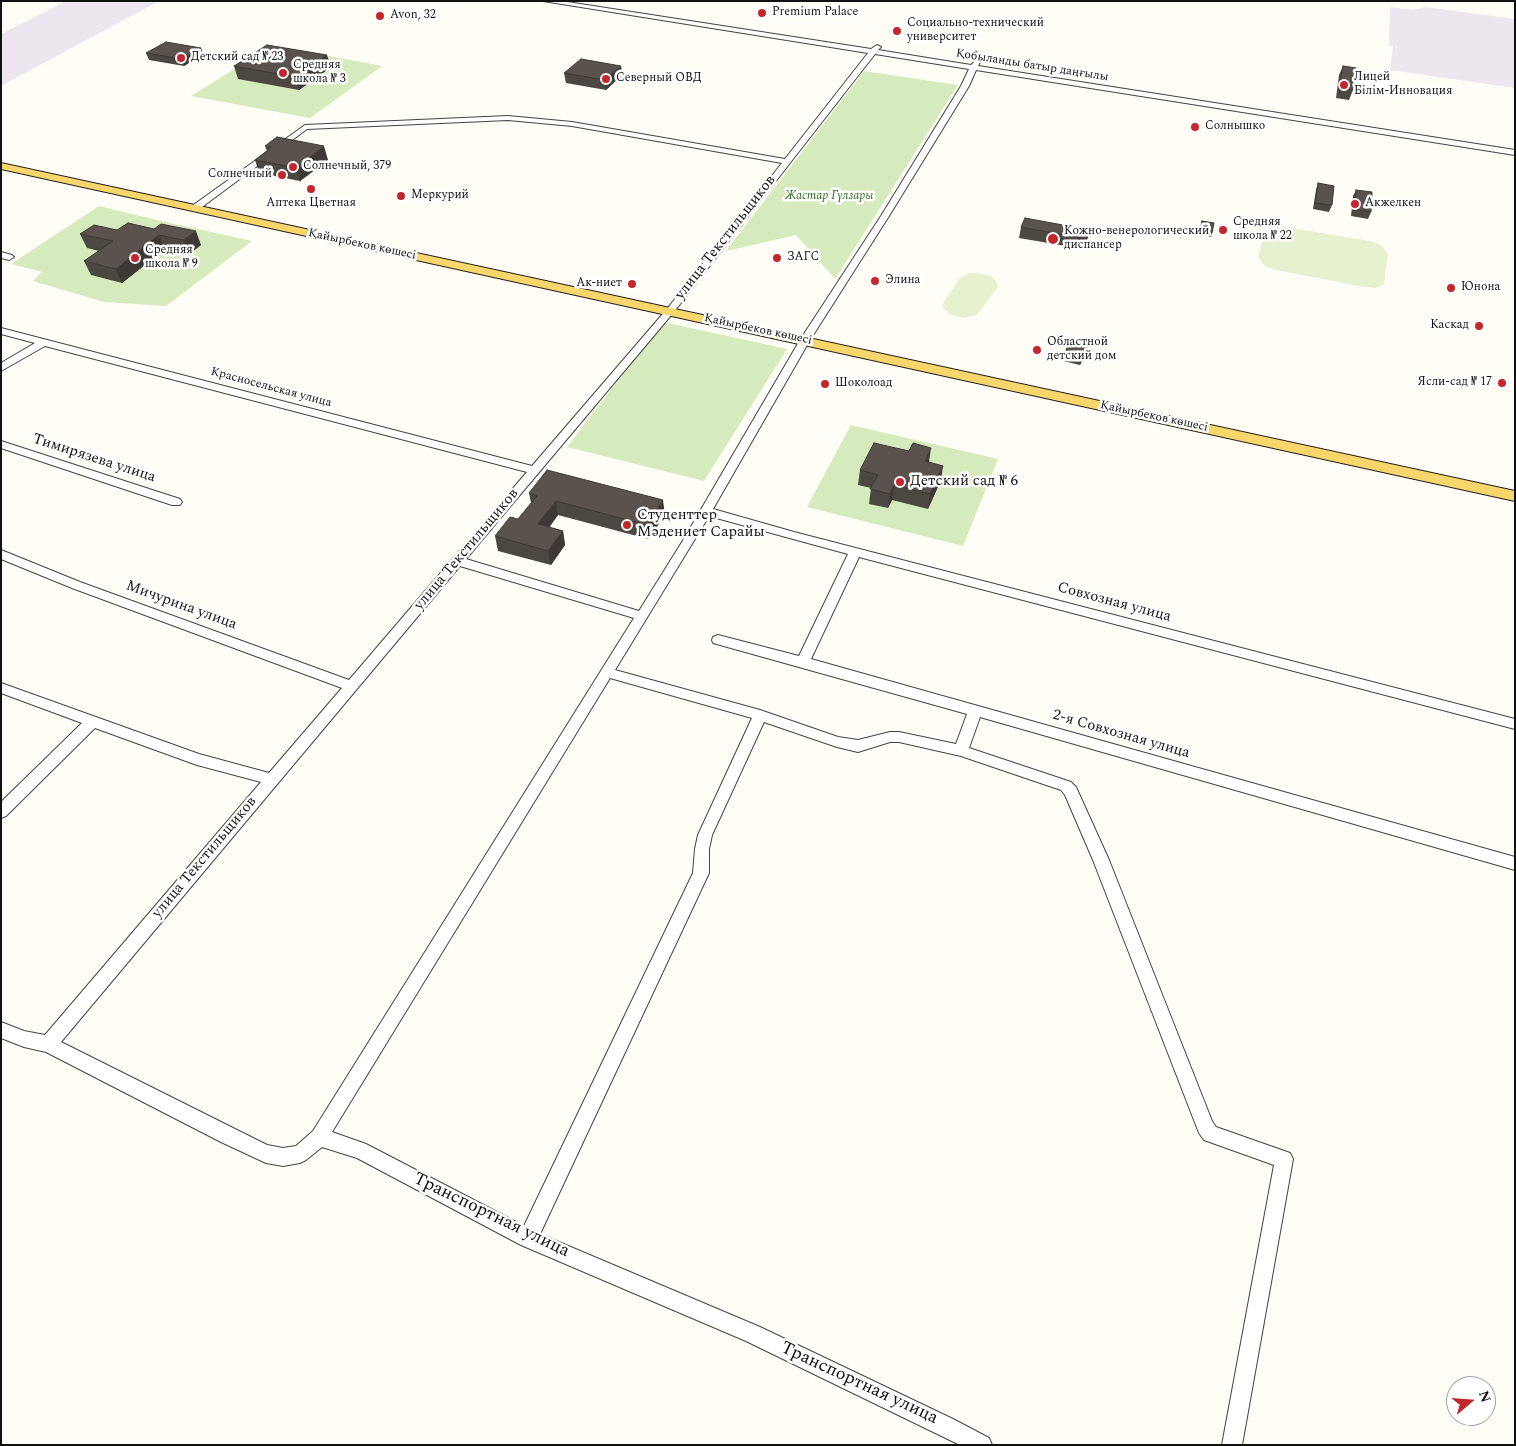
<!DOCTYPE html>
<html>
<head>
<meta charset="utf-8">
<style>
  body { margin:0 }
  #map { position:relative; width:1516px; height:1446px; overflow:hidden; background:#fffdf5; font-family:Spectral,serif }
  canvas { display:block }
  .frame { position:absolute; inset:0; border:2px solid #111; pointer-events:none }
  .north { position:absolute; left:1446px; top:1376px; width:50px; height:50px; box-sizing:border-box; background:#fff; border:1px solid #a0a0a0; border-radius:50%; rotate:72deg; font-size:14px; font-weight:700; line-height:20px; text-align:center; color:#111 }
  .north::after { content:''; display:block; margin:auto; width:18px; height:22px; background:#c4262e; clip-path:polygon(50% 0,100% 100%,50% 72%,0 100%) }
</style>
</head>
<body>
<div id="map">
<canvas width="1516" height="1446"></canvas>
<div class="frame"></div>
<div class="north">N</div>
</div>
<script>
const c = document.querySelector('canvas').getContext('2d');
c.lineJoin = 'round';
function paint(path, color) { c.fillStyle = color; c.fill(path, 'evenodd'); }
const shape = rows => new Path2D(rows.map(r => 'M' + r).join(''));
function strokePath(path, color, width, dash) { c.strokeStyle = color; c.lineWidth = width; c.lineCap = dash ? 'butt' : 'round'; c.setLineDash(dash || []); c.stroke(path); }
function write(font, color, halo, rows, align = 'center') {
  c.font = font + ' Spectral,serif'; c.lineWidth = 5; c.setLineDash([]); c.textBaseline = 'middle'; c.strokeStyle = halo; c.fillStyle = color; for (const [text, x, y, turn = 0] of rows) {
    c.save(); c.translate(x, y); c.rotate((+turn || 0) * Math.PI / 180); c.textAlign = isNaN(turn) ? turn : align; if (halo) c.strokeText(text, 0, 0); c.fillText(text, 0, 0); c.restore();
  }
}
const industrial = shape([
  [66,1,159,1,1,86,1,34],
  [1390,7,1413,10,1426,7,1515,19,1515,88,1390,70,1393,46,1389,46]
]);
const green = shape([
  [286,48,382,66,310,118,191,96,263,51],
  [864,71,958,85,835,279,796,235,726,251],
  [99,206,157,220,252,241,166,306,104,302,33,281,42,272,11,264],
  [663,322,787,349,704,481,567,447],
  [851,425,998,459,963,546,807,507]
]);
const pitch = shape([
  [1274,225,1370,241,1381,245,1388,254,1384,284,1376,288,1364,287,1276,270,1265,266,1258,257,1265,231],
  [970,273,977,273,991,276,998,284,997,288,977,315,963,318,949,314,942,306,944,302,960,278]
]);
const minor = shape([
  [543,1,561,1,871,49,877,45,881,47,878,50,971,65,976,60,980,62,978,66,1515,150,1515,155,976,70,969,86,889,216,810,340,713,509,794,532,1515,719,1515,729,859,557,811,659,1515,857,1515,870,980,717,969,748,1071,782,1076,787,1109,860,1212,1121,1216,1127,1290,1153,1293,1159,1242,1445,1222,1445,1274,1165,1204,1140,1199,1133,1093,860,1065,795,1061,790,961,756,899,742,890,742,858,752,837,747,764,722,712,835,709,849,709,873,540,1234,760,1327,953,1419,989,1438,992,1445,960,1445,746,1341,521,1245,357,1158,322,1147,306,1160,300,1163,283,1166,266,1163,221,1142,46,1052,24,1047,1,1038,1,1022,24,1031,45,1035,261,782,197,765,95,728,6,816,1,818,1,802,82,723,1,693,1,683,199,754,269,773,342,688,72,588,1,559,1,550,80,582,349,680,527,472,45,346,1,371,1,363,35,343,1,334,1,328,532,466,667,309,782,163,572,126,508,120,307,129,198,210,192,210,192,206,305,125,508,116,572,122,785,159,868,53,543,1],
  [875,54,969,69,961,86,881,216,800,340,682,542,639,611,466,559,673,313,875,54],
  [709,516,848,554,799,656,718,635,713,637,712,640,713,643,967,714,956,744,899,732,890,732,858,740,838,737,760,710,615,670,709,516],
  [460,566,634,618,313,1131,296,1146,283,1148,267,1145,61,1042,460,566],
  [610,678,752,718,698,835,695,849,693,873,524,1226,366,1144,332,1132,610,678],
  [1,252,12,255,14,257,9,260,1,258,1,252],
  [1,441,180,499,182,502,180,505,172,505,1,448,1,441]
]);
const major = shape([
  [1,163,1515,491,1515,501,1,169,1,163]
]);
const wall = shape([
  [201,48,203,54,184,66,149,60,146,53],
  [234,66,331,67,299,90,238,79],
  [621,66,622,75,606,90,566,83,564,73],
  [1343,66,1353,90,1349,100,1336,98,1339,75],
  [265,146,328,160,300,181,259,173,255,160,267,151],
  [1318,183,1332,205,1329,212,1313,209,1316,190],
  [1356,190,1371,212,1368,219,1351,216,1353,196],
  [1202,221,1214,223,1211,237,1199,234],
  [1021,227,1090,230,1087,240,1084,249,1019,238],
  [154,229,201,245,189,254,165,249,122,283,91,275,84,261,99,251,87,248,80,234,117,230],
  [1088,344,1085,355,1080,365,1063,361,1066,350],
  [929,462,941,480,928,509,892,500,888,508,869,504,871,488,858,485,860,470],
  [529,493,665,515,648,539,558,515,549,527,563,531,565,545,551,565,498,551,495,536,518,519,531,503]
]);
const shadedWall = shape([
  [201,48,203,54,184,66,182,59],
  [327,55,331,67,299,90,295,77],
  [621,66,622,75,606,90,605,80],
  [324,146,328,160,300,181,296,168],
  [1090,230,1087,240,1084,249,1086,239],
  [196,231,201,245,189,254,183,240],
  [159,235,165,249,122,283,116,269],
  [1088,344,1085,355,1080,365,1082,355],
  [931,448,929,462,923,476,925,461],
  [943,466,941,480,928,509,930,494],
  [894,485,892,500,888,508,890,494],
  [663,500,665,515,648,539,647,525],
  [556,501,558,515,541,539,538,524],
  [563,531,565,545,551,565,548,551]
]);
const building = shape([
  [166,42,201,48,182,59,146,53,166,42],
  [267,45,327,55,295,77,234,66,267,45],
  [581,59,621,66,605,80,564,73,581,59],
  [1343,66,1356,68,1353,90,1339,88,1343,66],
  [277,137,324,146,296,168,255,160,272,147,265,146,277,137],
  [1318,183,1334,186,1332,205,1315,203,1318,183],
  [1356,190,1372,192,1371,212,1354,209,1356,190],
  [1025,218,1090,230,1086,239,1021,227,1025,218],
  [1202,221,1214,223,1212,233,1200,231,1202,221],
  [128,223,154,229,161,224,196,231,183,240,159,235,116,269,84,261,113,241,80,234,94,225,117,230,128,223],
  [1071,340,1088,344,1082,355,1066,350,1071,340],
  [874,443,909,451,913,443,931,448,925,461,943,466,930,494,894,485,890,494,870,489,878,475,860,470,874,443],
  [547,470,663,500,647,525,556,501,538,524,563,531,548,551,495,536,510,517,518,519,537,496,529,493,547,470]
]);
const markers = [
  [762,13,5,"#c4262e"],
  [380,16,5,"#c4262e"],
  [897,31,5,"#c4262e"],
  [181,58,5,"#c4262e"],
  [283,73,5,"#c4262e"],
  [606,79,5,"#c4262e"],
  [1344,85,5,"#c4262e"],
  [1195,127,5,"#c4262e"],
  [293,167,5,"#c4262e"],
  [282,175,5,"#c4262e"],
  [311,189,5,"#c4262e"],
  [401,196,5,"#c4262e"],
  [1355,204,5,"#c4262e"],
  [1223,230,5,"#c4262e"],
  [1053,239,6,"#c4262e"],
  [135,258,5,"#c4262e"],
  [777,258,5,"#c4262e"],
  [875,281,5,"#c4262e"],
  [632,284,5,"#c4262e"],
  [1451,288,5,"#c4262e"],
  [1479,326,5,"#c4262e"],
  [1037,350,5,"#c4262e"],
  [1502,383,5,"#c4262e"],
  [825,384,5,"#c4262e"],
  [900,482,5,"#c4262e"],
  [627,525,5,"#c4262e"]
];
const farPoinames = [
  ["Premium Palace",772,13],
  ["Avon, 32",390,16],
  ["Социально-технический",907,24],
  ["университет",907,38],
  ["Детский сад № 23",191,58],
  ["Средняя",293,66],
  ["школа № 3",293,80],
  ["Лицей",1354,78],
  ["Білім-Инновация",1354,92],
  ["Северный ОВД",616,79],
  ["Солнышко",1205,127],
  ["Солнечный, 379",303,167],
  ["Солнечный",272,175,"right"],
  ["Меркурий",411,196],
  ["Аптека Цветная",311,204,"center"],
  ["Акжелкен",1365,204],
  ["Средняя",1233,223],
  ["школа № 22",1233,237],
  ["Кожно-венерологический",1064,232],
  ["диспансер",1064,246],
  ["Средняя",145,251],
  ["школа № 9",145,265],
  ["ЗАГС",787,258],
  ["Элина",885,281],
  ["Ак-ниет",622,284,"right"],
  ["Юнона",1461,288],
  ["Каскад",1469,326,"right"],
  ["Областной",1047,343],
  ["детский дом",1047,357],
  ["Ясли-сад № 17",1492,383,"right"],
  ["Шоколоад",835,384]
];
const farStreetnames = [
  ["Қобыланды батыр даңғылы",1032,66,9],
  ["Қайырбеков көшесі",362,245,12],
  ["Қайырбеков көшесі",758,330,12],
  ["Красносельская улица",271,388,15],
  ["Қайырбеков көшесі",1154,417,12]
];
const farParknames = [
  ["Жастар Гүлзары",829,197]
];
const streetNames = [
  ["улица Текстильщиков",726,238,-52],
  ["Тимирязева улица",94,459,18],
  ["улица Текстильщиков",467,550,-50],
  ["Совхозная улица",1114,603,15],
  ["Мичурина улица",181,606,20],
  ["2-я Совхозная улица",1121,735,16],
  ["улица Текстильщиков",205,858,-50]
];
const poiNames = [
  ["Детский сад № 6",910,482],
  ["Студенттер",637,516],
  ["Мәдениет Сарайы",637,533]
];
const nearStreetnames = [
  ["Транспортная улица",491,1216,26],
  ["Транспортная улица",859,1384,25]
];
paint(industrial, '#eee6ef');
paint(green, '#d5ebbd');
paint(pitch, '#e6f2cf');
strokePath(minor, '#444', 2);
strokePath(major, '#222', 2);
paint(minor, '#fff');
paint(major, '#f9d66b');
paint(wall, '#4d4742');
paint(shadedWall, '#3f3936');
paint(building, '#5a524d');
strokePath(building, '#3f3936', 1);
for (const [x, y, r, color] of markers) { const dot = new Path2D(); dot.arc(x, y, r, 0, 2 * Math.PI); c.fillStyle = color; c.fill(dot); strokePath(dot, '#fff', 2); }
write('12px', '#111', '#fff', farPoinames, 'left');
write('12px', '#111', '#fff', farStreetnames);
write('italic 12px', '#2f6b1f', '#fff', farParknames);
write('15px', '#111', '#fff', streetNames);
write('15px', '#111', '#fff', poiNames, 'left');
write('18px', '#111', '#fff', nearStreetnames);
</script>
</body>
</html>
